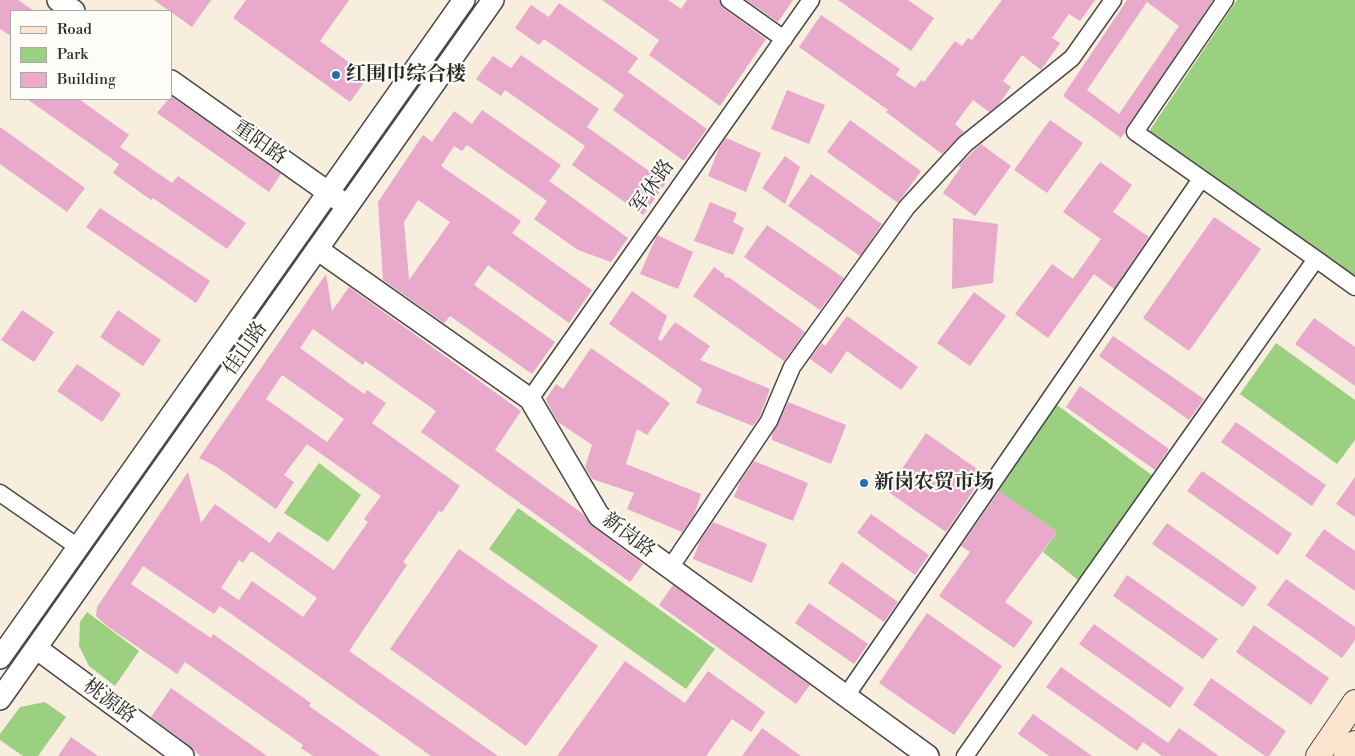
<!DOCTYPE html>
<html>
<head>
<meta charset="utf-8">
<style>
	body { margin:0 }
	#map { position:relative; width:1355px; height:756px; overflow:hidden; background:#f7eedd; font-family:"Libre Bodoni",serif }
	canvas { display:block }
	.legend { position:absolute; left:10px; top:10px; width:162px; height:90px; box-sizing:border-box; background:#fdfcf7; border:1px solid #a9a8a5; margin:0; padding:6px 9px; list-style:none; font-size:15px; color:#2b2b2b }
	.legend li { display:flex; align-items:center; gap:10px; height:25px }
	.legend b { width:25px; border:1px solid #a9a8a5 }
</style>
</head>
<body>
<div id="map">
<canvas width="1355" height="756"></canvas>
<ul class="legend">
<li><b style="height:6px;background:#fce5cf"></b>Road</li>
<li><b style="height:14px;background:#9cd081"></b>Park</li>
<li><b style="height:14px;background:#e8a9cb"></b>Building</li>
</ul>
</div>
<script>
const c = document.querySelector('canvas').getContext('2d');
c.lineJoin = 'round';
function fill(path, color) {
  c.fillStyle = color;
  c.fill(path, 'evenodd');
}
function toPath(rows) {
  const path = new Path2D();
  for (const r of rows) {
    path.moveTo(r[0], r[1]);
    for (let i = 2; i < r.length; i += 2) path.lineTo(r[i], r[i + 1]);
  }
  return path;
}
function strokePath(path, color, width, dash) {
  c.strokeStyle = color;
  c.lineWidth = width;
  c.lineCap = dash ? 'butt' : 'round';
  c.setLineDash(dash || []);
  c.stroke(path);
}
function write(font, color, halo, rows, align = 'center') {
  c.font = font + ' "Libre Bodoni","Noto Serif SC",serif';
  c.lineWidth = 4.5;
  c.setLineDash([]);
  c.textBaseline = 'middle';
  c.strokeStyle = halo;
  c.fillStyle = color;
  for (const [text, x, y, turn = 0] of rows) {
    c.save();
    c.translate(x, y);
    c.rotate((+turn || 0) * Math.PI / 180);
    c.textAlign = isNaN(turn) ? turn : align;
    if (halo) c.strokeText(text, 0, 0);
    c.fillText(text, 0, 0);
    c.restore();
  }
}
fill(toPath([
	[1237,0,1355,0,1355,277,1148,133],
	[1276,343,1355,400,1355,440,1337,464,1240,394],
	[1057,405,1153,476,1078,580,1043,552,1057,532,998,491],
	[319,463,361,495,328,542,284,513],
	[518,508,715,649,686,689,489,549],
	[87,612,139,651,115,686,89,666,79,646,80,622],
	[45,702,66,717,38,756,23,756,0,740,0,734,20,707]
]), '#9cd081');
fill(toPath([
	[0,0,18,0,34,11,11,11,11,36,0,29],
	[154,0,211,0,192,27],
	[246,0,349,0,320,41,351,64,346,71,363,84,350,102,233,18],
	[602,0,668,0,681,9,687,0,719,0,723,8,766,39,720,106,649,55,659,40],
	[746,0,793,0,778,22],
	[838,0,908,0,934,18,911,51],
	[1002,0,1095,0,1080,21,1069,14,1052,38,1060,43,1041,70,1022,55,1003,81,1011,87,998,105,989,112,973,100,955,124,964,132,942,154,886,112,888,110,799,47,821,15,900,69,896,75,915,88,921,80,924,82,955,41,962,46,968,38,972,40],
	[1127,0,1213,0,1121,138,1063,96],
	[1147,2,1179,26,1119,114,1087,90],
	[559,3,638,58,628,72,707,129,684,161,613,110,624,95,544,39,539,45,515,28,531,5,549,17],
	[521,55,599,109,587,127,666,183,643,215,572,165,585,146,505,90,501,96,476,79,493,56,511,68],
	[787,90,825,105,809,144,771,129],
	[171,96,281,174,269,192,157,113],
	[27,99,79,99,129,135,120,147,172,183,178,176,246,223,227,249,153,198,151,200,113,173,119,164],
	[482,110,561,165,549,181,628,238,611,262,578,250,534,219,547,201,467,145,462,151,454,146,441,166,521,221,512,233,592,290,569,323,488,265,474,285,555,342,532,374,450,316,444,323,383,280,378,202,423,135,432,142,454,111,472,124],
	[418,200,450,222,409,280,404,222],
	[850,120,921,171,898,203,827,152],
	[1050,120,1083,143,1047,193,1014,170],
	[0,127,85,188,67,212,0,164],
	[726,138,761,153,746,192,708,176,719,148],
	[981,144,1011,166,975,216,943,193,961,167,958,166],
	[785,156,800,167,785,204,762,188],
	[1100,162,1132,185,1113,212,1149,237,1114,289,1094,274,1048,338,1015,314,1052,264,1073,279,1101,239,1063,212],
	[811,174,882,224,860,256,788,206],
	[710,202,737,213,733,222,744,228,733,255,694,241],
	[100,208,210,281,196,303,86,227],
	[1214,217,1261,249,1189,351,1143,318],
	[953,218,998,224,993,283,952,289],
	[767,225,844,278,820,310,744,257],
	[657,235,693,252,678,289,640,274],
	[714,267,725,275,724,277,730,278,805,332,784,361,693,296],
	[326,274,332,311,349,287,521,411,495,450,583,514,592,526,643,564,630,582,421,432,436,411,365,361,363,365,313,329,300,348,364,394,367,390,386,403,372,423,460,486,442,512,439,511,403,562,407,565,349,651,498,756,431,756,220,606,214,614,143,566,131,584,211,638,213,634,311,703,309,706,380,756,313,756,301,748,303,745,185,662,177,674,107,626,96,616,97,607,188,472,201,523,215,504,270,543,278,531,334,570,368,522,364,519,381,496,307,444,284,475,294,482,276,509,217,467,199,458],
	[282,375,344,419,327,442,266,399],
	[251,551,317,598,303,617,252,581,239,600,221,588,239,560,243,563],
	[632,291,667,316,658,339,661,341,675,322,710,346,700,360,770,389,760,416,753,426,696,403,702,389,609,324],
	[974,292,1006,316,970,366,937,343],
	[22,310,54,332,34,362,1,340],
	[118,310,161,340,143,366,100,337],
	[847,316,918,367,901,390,847,351,831,374,810,359,822,343,825,346],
	[1314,318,1355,347,1355,386,1295,344],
	[1113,336,1204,399,1189,420,1099,356],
	[591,348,670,403,647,435,637,429,626,464,701,494,694,515,682,532,627,509,634,493,592,479,585,467,592,445,558,422,548,404,546,399,556,384,563,389],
	[77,364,121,394,102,422,57,391],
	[1080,386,1169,449,1155,470,1066,407],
	[788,402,846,425,831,464,772,440,772,434],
	[1236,422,1326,485,1312,506,1221,442],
	[926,433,984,474,946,532,887,491],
	[754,461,808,483,793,521,734,497,740,482],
	[1202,471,1292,534,1278,555,1187,491],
	[1355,477,1355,517,1336,504],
	[999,491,1057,532,1005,602,1033,622,1014,648,939,596,970,552,961,546],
	[871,514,929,555,915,575,857,533],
	[713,522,767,544,752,583,693,559,700,541],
	[1167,523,1257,587,1243,607,1152,544],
	[1324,529,1355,551,1355,591,1305,556],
	[459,549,598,646,526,746,390,649],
	[842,562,898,602,884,622,828,583],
	[1127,575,1218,639,1203,659,1113,596],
	[1286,579,1355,627,1355,640,1342,658,1267,605],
	[673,585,810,685,796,704,659,605],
	[809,603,868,644,854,664,795,623],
	[927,613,1002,666,954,735,879,683],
	[1094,624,1184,688,1170,708,1079,644],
	[1254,625,1329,678,1311,705,1236,652],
	[625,661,685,703,708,671,765,712,751,732,732,719,706,756,557,756],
	[1061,667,1168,743,1179,728,1219,756,1162,756,1143,742,1137,751,1046,687],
	[1211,678,1286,731,1269,756,1265,756,1193,705],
	[171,688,267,756,200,756,190,746,151,717],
	[1033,714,1092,756,1049,756,1018,734],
	[762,728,801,756,742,756],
	[71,737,98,756,58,756]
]), '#e8a9cb');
const minor = toPath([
	[729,0,784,39],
	[1225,0,1135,132,1316,259],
	[530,399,811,0],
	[0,493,78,547],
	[670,568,769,421,792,367,907,207,965,144,1072,58,1113,0],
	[846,696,1201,179],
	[965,756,1316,259,1355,287]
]);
const tertiary = toPath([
	[58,0,74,11],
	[171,81,339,200],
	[317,249,530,399,599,516,928,756],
	[36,648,183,756],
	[0,658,464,0],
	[0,699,493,0]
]);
const secondary = toPath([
	[1318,756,1355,702],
	[1346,756,1355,743]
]);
strokePath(minor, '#4a4846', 19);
strokePath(tertiary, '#4a4846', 24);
strokePath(secondary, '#4a4846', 26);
strokePath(minor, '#fff', 16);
strokePath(tertiary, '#fff', 21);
strokePath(secondary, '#fce5cf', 24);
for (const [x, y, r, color] of [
	[336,75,5,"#1f6fb2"],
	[864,483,5,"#1f6fb2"]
]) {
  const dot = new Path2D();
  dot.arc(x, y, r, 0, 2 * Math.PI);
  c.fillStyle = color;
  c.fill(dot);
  strokePath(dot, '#fdfcf7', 2);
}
write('bold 20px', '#2b2b2b', '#fdfcf7', [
	["红围巾综合楼",346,75],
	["新岗农贸市场",874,483]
], 'left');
write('20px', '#2b2b2b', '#fdfcf7', [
	["重阳路",259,143,35],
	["军休路",653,187,-55],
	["佳山路",246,349,-55],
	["新岗路",628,536,37],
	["桃源路",109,702,36]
]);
</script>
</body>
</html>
